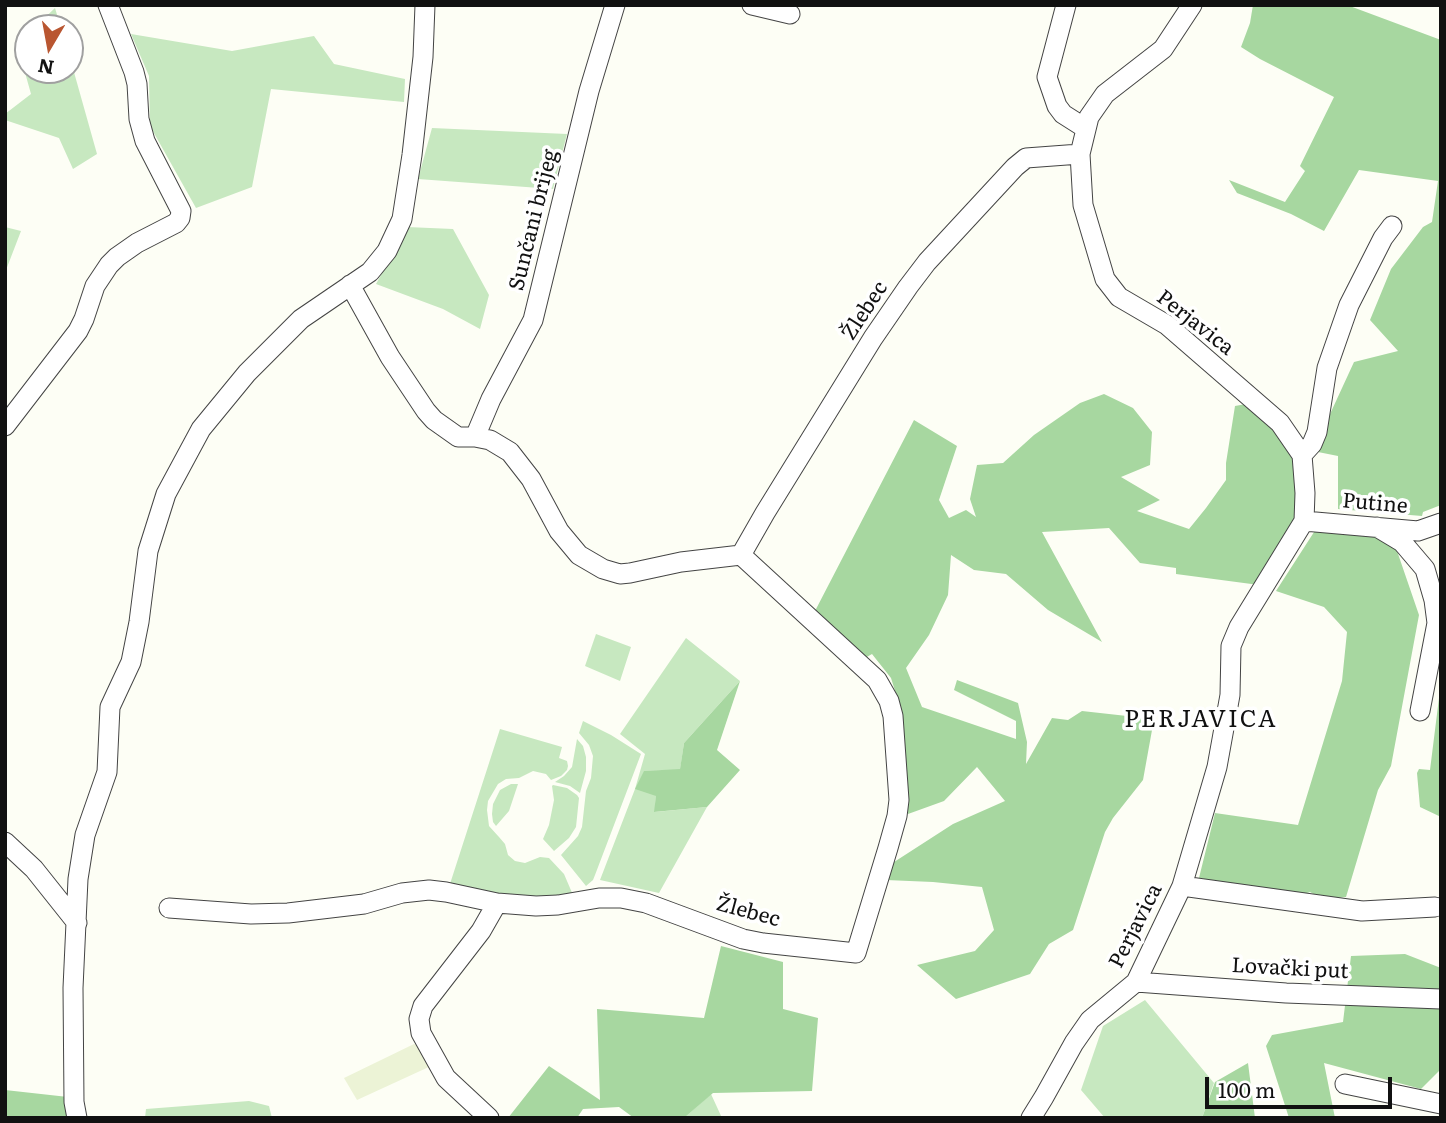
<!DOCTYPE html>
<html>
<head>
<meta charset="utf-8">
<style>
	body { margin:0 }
	#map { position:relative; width:1446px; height:1123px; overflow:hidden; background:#fdfef5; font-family:Literata,serif }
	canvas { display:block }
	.frame { position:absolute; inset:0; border:7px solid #111; pointer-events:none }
	.north { position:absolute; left:14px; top:14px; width:70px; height:70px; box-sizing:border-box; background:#fff; border:2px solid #a0a0a0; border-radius:50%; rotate:190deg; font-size:19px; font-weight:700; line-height:28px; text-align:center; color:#111 }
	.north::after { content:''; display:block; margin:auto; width:24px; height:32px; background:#b95631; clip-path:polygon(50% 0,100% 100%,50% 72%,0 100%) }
	.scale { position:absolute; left:1205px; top:1077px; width:187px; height:32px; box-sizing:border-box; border:4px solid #111; border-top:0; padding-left:9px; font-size:21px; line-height:24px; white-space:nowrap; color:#111; -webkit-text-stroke:5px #fff; paint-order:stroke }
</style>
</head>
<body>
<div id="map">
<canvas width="1446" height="1123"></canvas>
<div class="frame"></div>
<div class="north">N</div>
<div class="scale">100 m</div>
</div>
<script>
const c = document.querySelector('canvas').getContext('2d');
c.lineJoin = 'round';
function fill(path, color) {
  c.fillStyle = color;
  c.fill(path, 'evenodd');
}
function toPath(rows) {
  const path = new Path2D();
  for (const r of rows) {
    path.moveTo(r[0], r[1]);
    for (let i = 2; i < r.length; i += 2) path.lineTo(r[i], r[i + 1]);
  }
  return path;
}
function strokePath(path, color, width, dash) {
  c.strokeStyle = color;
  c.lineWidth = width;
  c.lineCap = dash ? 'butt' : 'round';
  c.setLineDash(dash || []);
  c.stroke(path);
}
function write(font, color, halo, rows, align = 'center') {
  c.font = font + ' Literata,serif';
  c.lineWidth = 7;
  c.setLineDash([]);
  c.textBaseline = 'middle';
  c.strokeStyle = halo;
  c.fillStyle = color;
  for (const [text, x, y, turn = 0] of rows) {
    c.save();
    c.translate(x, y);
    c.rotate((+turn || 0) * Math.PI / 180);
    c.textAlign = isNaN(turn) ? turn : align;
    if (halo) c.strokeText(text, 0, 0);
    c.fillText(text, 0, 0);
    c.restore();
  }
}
fill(toPath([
	[414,1044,417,1045,431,1066,357,1100,344,1078]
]), '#ecf3d6');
fill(toPath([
	[55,8,61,28,34,28],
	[28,34,28,70,70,70,70,58,97,154,73,169,59,138,5,120,5,114,31,94,17,44],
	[131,34,232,51,314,36,334,64,405,79,404,102,271,89,252,187,196,208,150,126,149,76],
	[432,128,567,134,553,189,418,179],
	[5,227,21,231,6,270,5,270],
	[407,227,453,229,489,295,480,329,443,309,376,284],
	[596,634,631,647,620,681,585,666],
	[686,638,740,681,684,743,680,770,644,771,656,796,655,812,707,807,659,893,600,880,635,789,645,754,620,734],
	[583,721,611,735,641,754,595,875,593,880,586,886,561,855,578,836,582,827,586,791,591,778,593,756,589,745,579,733],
	[500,729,562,747,559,758,567,761,568,766,567,770,561,776,551,780,546,774,533,771,519,778,506,779,498,784,488,801,487,810,489,826,499,837,505,844,508,855,515,861,525,863,540,857,549,858,564,874,573,895,536,899,449,887],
	[577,739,583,746,586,757,586,771,580,793,570,786,555,782,564,776,572,767],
	[511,784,518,784,509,811,496,826,493,822,492,814,493,804,500,790],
	[553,785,567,788,577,795,579,798,576,827,569,838,554,851,543,839,549,825,554,800,552,786],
	[1145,1000,1214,1083,1202,1118,1105,1118,1081,1090,1103,1026],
	[711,1094,722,1118,684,1118],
	[249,1101,269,1106,272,1118,145,1118,146,1109]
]), '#c7e8c0');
fill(toPath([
	[1253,5,1347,5,1441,40,1441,505,1423,512,1422,516,1338,509,1338,456,1313,451,1354,362,1398,351,1370,320,1391,269,1423,227,1432,222,1438,181,1359,170,1324,231,1291,214,1237,193,1229,180,1285,202,1305,171,1300,166,1334,97,1260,59,1241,47,1250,23],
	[1104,394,1133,408,1152,432,1150,465,1121,477,1160,500,1137,511,1189,529,1206,508,1226,480,1226,463,1235,406,1246,404,1281,437,1298,457,1300,516,1259,585,1176,574,1176,568,1140,563,1109,528,1042,532,1102,642,1048,610,1006,574,974,570,951,555,948,595,929,635,906,668,922,707,1016,739,1016,721,954,690,957,680,1018,703,1027,742,1026,764,1052,718,1068,720,1082,711,1154,719,1143,780,1113,818,1105,832,1073,930,1049,944,1030,974,956,999,917,965,975,951,994,930,982,887,933,882,886,880,891,864,953,824,1005,801,977,767,944,801,908,814,901,710,891,678,872,654,865,658,815,611,914,420,957,446,939,500,949,518,966,510,976,517,970,499,977,465,1003,463,1034,435,1080,403],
	[1316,529,1365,531,1396,548,1419,615,1391,766,1378,790,1346,897,1323,899,1310,892,1301,895,1199,878,1215,813,1298,825,1342,681,1347,632,1324,607,1276,591],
	[740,681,717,750,740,770,707,807,654,812,656,796,635,789,644,771,680,769,684,743],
	[1441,682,1441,817,1420,807,1417,773,1419,769,1430,770],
	[721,946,783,962,783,1009,818,1018,812,1091,713,1093,684,1118,634,1118,619,1107,583,1109,577,1118,508,1118,549,1066,600,1100,597,1009,704,1018],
	[1405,954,1441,968,1441,1069,1421,1089,1324,1063,1335,1118,1289,1118,1266,1046,1272,1035,1343,1022,1351,956],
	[1248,1063,1255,1118,1202,1118,1215,1082],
	[5,1090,77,1098,70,1118,5,1118]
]), '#a7d7a0');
const minor = toPath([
	[752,5,790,14],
	[1066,5,1047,77,1057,106,1063,114,1085,128],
	[5,426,78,331,84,319,95,286,109,265,117,257,137,243,176,223,180,218,181,211,145,141,139,119,137,84,134,72,108,5],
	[475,437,491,399,533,320,589,91,615,5],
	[1302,455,1312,444,1317,432,1327,368,1349,305,1383,238,1392,226],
	[1304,521,1418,531,1441,523],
	[1377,527,1402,542,1425,569,1434,600,1437,623,1420,711],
	[741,555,765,513,873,338,908,287,927,262,1015,167,1026,158,1080,154],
	[5,842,34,869,77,923],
	[1182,886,1362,911,1435,907],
	[169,908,251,914,288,913,364,904,402,893,429,890,446,892,497,903,536,906,558,905,599,898,621,898,646,903,743,939,763,943,856,953,888,848,897,816,899,800,893,716,889,701,877,680,741,555,681,562,630,573,620,574,603,569,579,555,559,531,531,479,510,452,490,440,475,437,458,437,434,420,426,411,390,357,350,285],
	[1136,982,1286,993,1441,999],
	[1345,1084,1441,1104],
	[77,1118,74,1102,73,988,78,879,85,835,107,772,110,707,131,662,139,622,148,551,166,494,201,429,247,373,301,319,370,272,387,251,402,219,412,155,423,57,425,5],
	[489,1118,446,1078,421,1033,419,1019,423,1006,481,931,497,903],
	[1031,1118,1044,1097,1074,1043,1090,1020,1136,982,1182,886,1217,767,1230,695,1231,646,1239,627,1304,521,1305,493,1302,455,1280,423,1167,325,1119,297,1105,279,1083,205,1080,154,1089,117,1105,94,1163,49,1192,5]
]);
strokePath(minor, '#444', 21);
strokePath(minor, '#fff', 19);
write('21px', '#111', '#fff', [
	["Sunčani brijeg",534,220,-76],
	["Žlebec",865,311,-57],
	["Perjavica",1195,323,38],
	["Putine",1375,504,5],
	["Žlebec",748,912,15],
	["Perjavica",1136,926,-63],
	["Lovački put",1290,969,3]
]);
c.letterSpacing = '2px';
write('24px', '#111', '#fff', [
	["PERJAVICA",1201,720]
]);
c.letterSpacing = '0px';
</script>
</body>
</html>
